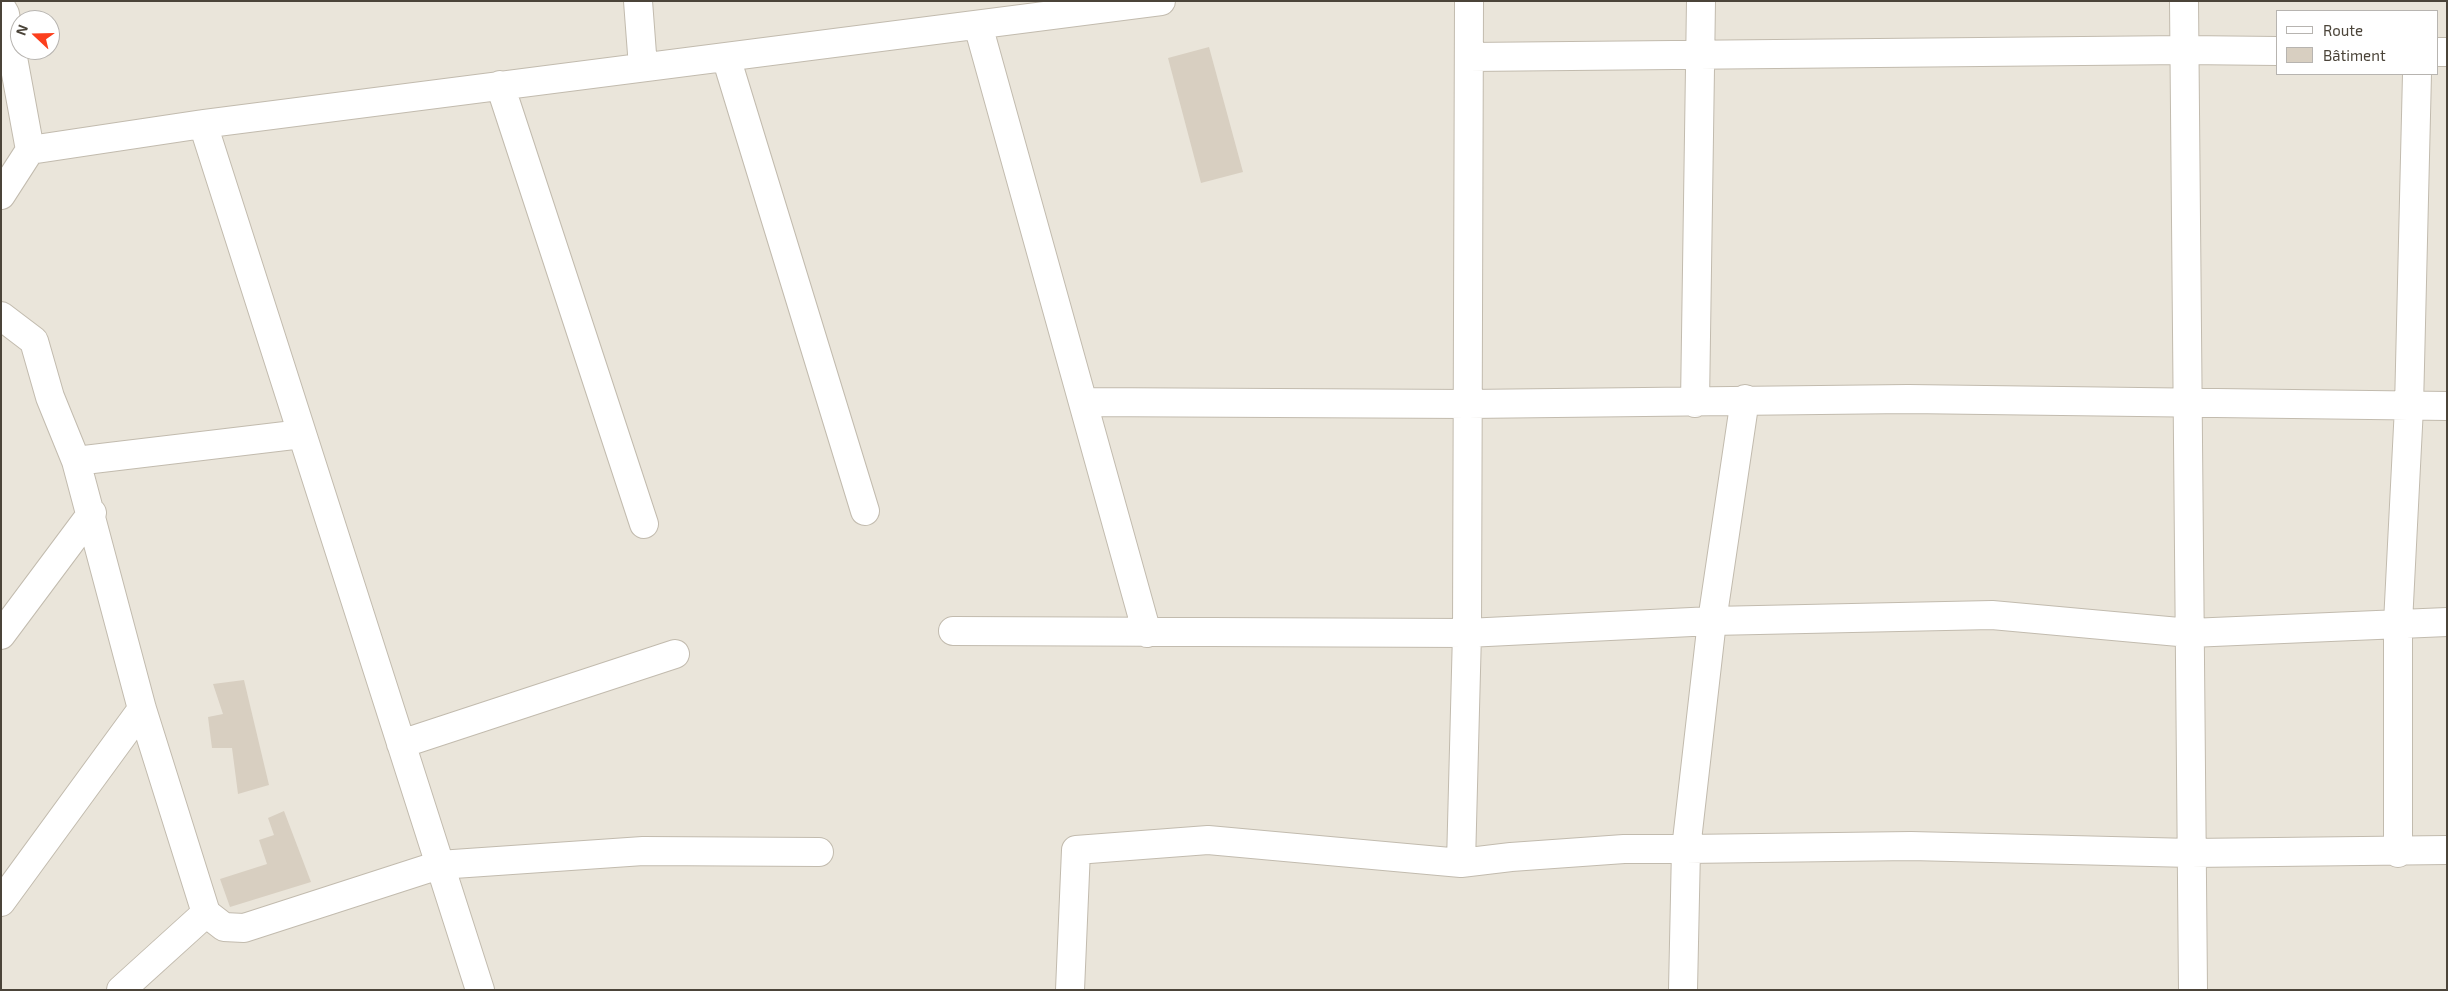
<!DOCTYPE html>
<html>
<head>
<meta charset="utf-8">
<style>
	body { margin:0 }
	#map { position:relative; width:2448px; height:991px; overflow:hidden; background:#f6f3ec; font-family:"Exo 2",sans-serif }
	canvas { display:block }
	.frame { position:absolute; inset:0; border:2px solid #4b4439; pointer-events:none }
	.legend { position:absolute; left:2276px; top:10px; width:162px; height:65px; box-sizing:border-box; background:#fff; border:1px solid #b7b4b0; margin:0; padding:6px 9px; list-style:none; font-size:15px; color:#4b4439 }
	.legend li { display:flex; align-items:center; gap:10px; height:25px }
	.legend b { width:25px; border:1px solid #b7b4b0 }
	.north { position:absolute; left:10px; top:10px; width:50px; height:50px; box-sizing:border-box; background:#fff; border:1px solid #b7b4b0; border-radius:50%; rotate:291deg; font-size:14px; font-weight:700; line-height:20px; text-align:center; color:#4b4439 }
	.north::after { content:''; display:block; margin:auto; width:18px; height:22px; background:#fc3f1d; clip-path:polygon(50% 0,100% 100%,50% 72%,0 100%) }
</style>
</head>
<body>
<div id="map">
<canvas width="2448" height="991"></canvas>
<div class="frame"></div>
<ul class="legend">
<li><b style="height:6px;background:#fff"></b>Route</li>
<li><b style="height:14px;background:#d8cfc1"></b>Bâtiment</li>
</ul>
<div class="north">N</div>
</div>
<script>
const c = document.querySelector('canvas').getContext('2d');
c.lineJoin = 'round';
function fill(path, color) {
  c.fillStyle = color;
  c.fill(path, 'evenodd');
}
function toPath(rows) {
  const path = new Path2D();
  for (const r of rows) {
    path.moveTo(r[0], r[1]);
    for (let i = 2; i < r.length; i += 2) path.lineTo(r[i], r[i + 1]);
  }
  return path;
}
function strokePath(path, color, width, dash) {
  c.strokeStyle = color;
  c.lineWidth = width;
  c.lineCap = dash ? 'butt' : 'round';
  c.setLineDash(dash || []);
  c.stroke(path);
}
fill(toPath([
	[1,1,2447,1,2447,990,1,990],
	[2277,11,2437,11,2437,74,2277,74],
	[20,20,50,20,50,50,20,50]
]), '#eae5da');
fill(toPath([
	[1209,47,1243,172,1201,183,1168,58],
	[244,680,269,785,238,794,232,748,212,748,208,717,223,714,213,684],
	[284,811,311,882,230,907,220,879,267,864,259,840,274,835,268,818]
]), '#d8cfc1');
const minor = toPath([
	[638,1,643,67],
	[2184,1,2193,990],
	[1,7,5,14,30,150,1,195],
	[978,25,1147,633],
	[2437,52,2447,52],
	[726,57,865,511],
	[1469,57,2185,50,2277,51],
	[500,85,644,524],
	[203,124,480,990],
	[30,150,203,124,1161,1],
	[1,316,34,341,50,397,76,461,142,709,206,913,224,927,244,928,439,865,643,851,819,852],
	[1745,399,1712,621,1686,849,1911,846,2191,853,2447,850],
	[1083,402,1468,404,1908,399,2447,406],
	[1695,403,1701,1],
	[76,461,302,434],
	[953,631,1467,633,1712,621,1992,615,2190,633,2447,622],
	[1,635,92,513],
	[401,744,675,654],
	[2398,853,2398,623,2409,407,2417,74],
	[1461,863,1467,633,1469,1],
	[1,902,142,709],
	[121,990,206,913],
	[1070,990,1076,850,1208,840,1461,863,1511,857,1624,849,1686,849,1683,990]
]);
strokePath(minor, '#c2bbae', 30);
strokePath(minor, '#fff', 28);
</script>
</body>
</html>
